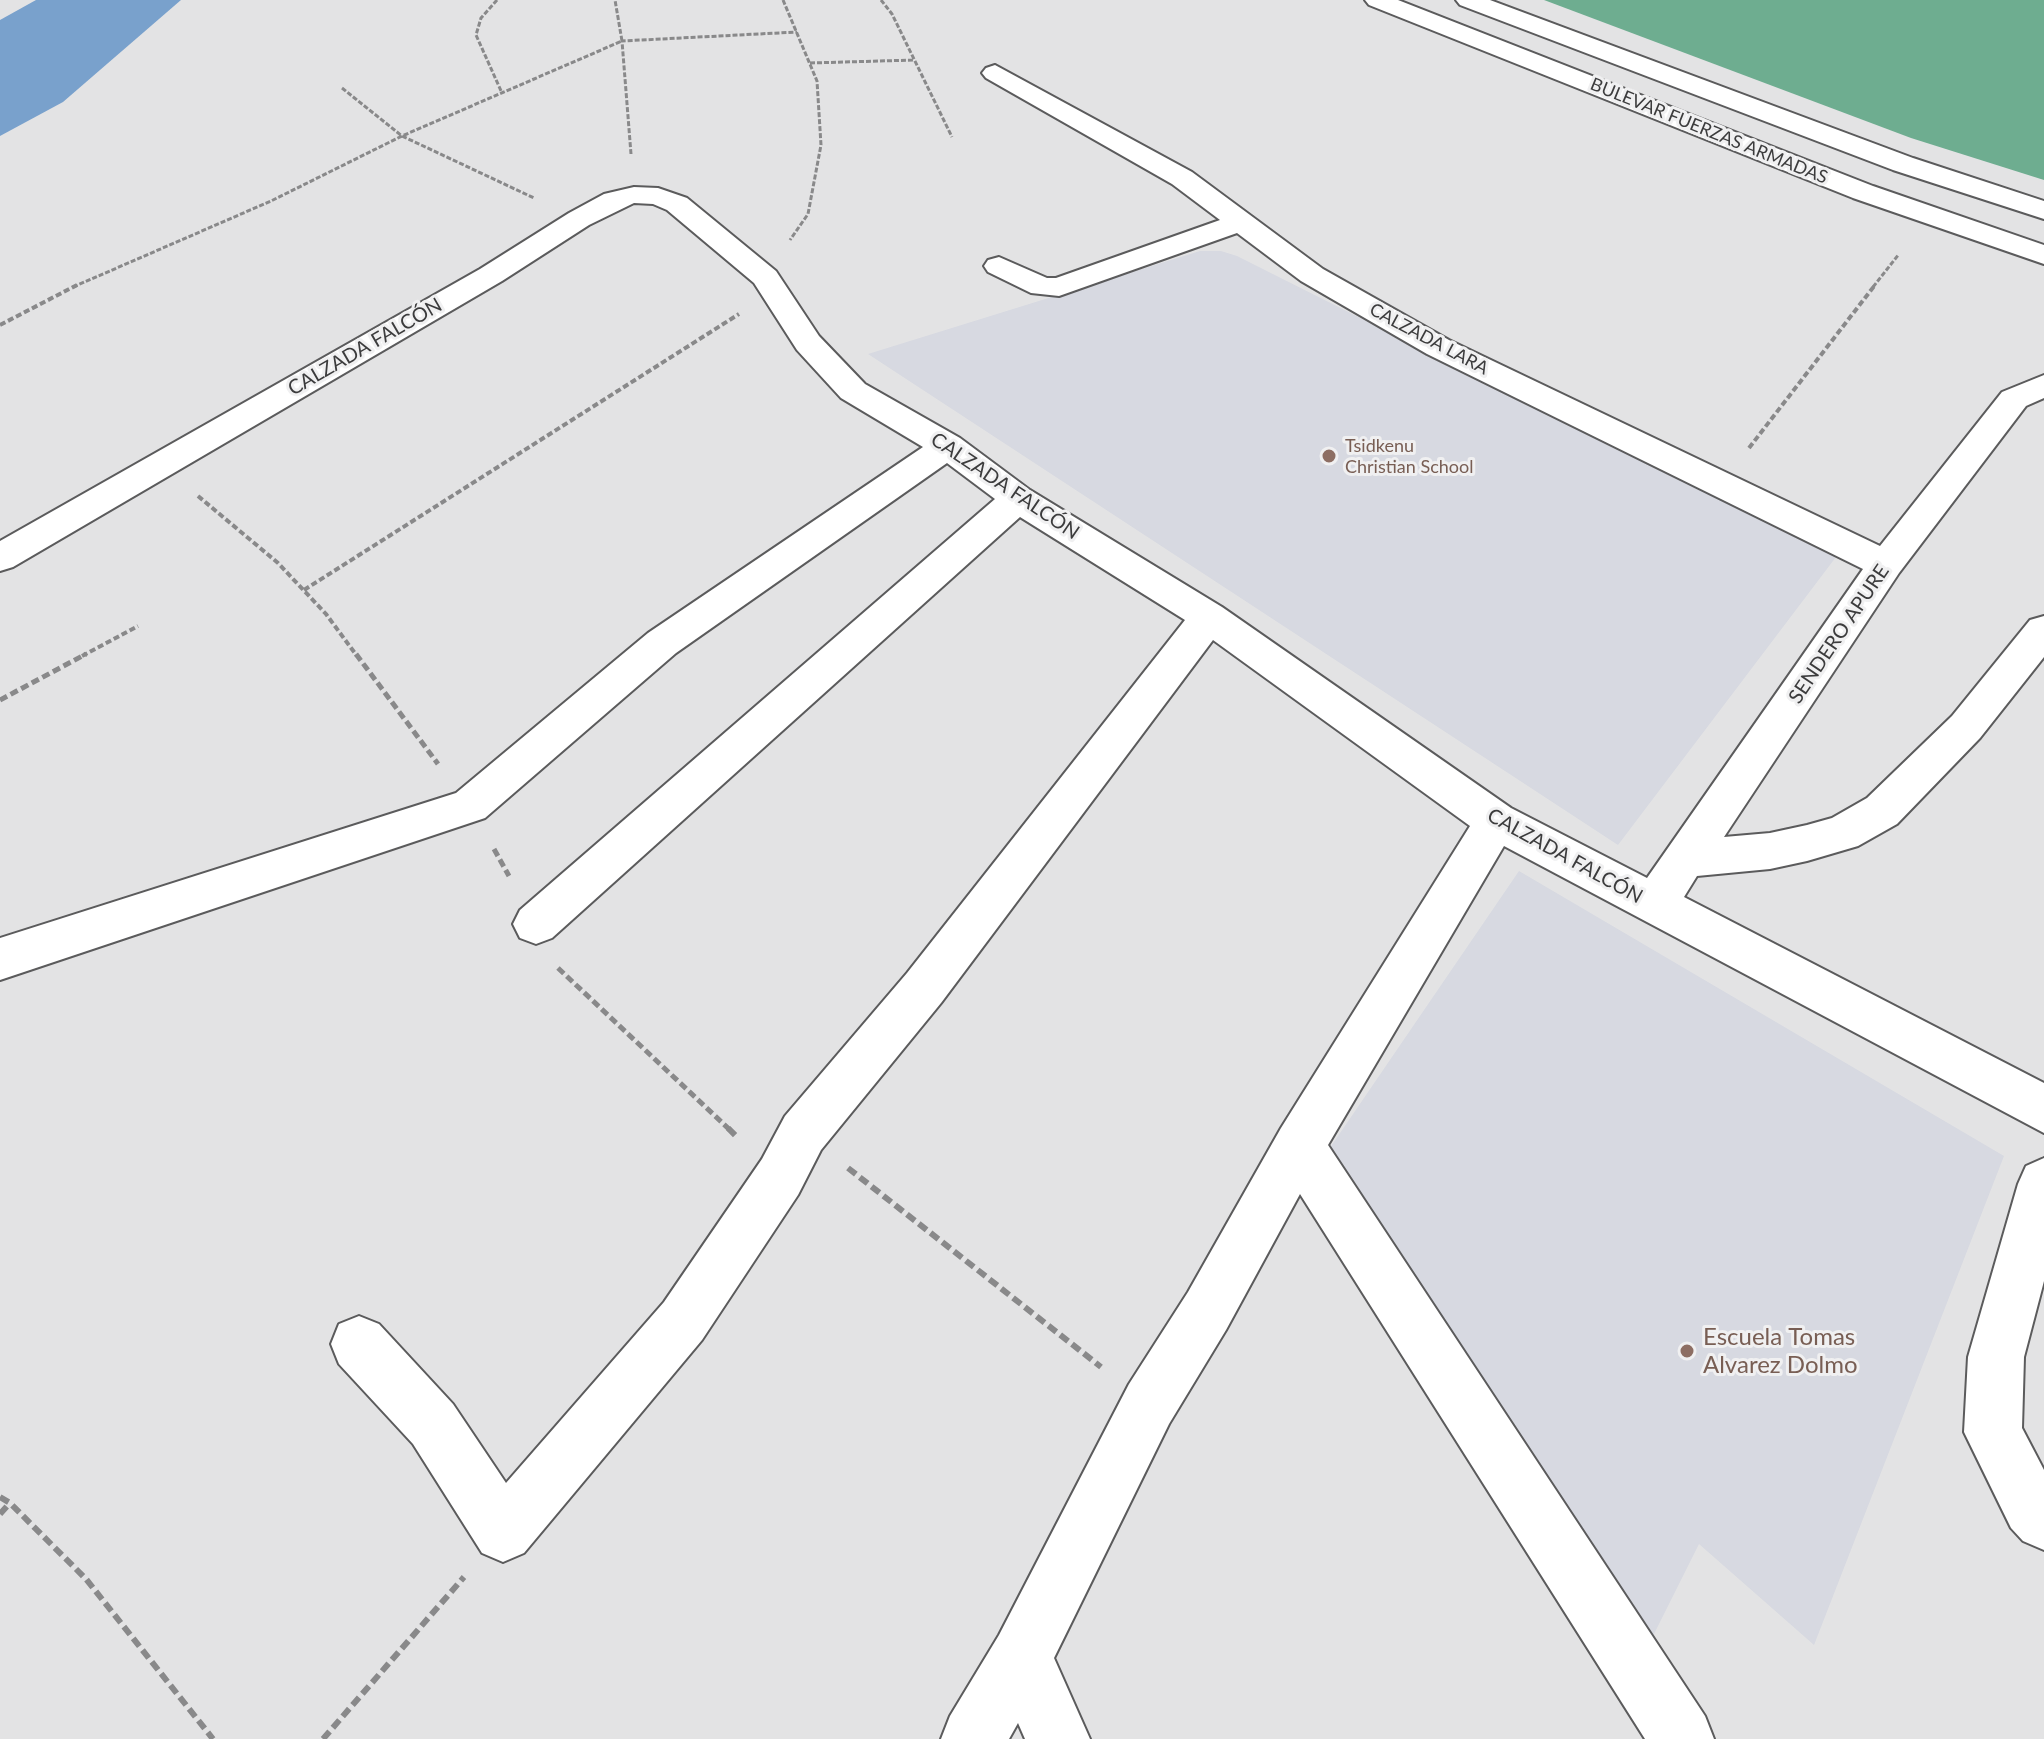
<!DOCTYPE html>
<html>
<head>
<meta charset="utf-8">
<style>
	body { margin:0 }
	canvas { display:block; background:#e3e3e4 }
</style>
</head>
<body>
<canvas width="2044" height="1739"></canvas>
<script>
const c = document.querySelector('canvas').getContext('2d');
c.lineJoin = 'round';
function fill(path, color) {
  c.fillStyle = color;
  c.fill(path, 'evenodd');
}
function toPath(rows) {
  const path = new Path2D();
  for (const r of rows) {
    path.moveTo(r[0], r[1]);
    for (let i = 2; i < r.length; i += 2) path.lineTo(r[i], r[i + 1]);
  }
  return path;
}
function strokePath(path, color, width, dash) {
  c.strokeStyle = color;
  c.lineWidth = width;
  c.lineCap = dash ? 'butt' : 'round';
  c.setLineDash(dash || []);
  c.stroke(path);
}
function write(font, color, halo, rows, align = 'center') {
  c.font = font + ' Lato,sans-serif';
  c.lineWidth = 6;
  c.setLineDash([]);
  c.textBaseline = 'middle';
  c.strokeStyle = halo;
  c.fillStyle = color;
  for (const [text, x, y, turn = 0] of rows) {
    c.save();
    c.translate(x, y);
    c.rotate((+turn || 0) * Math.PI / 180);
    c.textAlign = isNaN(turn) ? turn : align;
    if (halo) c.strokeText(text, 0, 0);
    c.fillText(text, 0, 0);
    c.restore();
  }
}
fill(toPath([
	[1200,251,1221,251,1237,256,1836,557,1618,845,868,354],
	[1519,871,2004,1156,1814,1645,1699,1544,1642,1658,1323,1158]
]), '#d7d9e1');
fill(toPath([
	[1544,0,2044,0,2044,180,1911,138]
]), '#6ead90');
fill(toPath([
	[36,0,181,0,63,102,0,136,0,20]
]), '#79a1cc');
const minor = toPath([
	[995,65,1192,172,1323,269,1449,340,1880,546,2002,392,2044,375,2044,398,2026,406,1899,573,1724,837,1770,833,1807,825,1832,818,1867,798,1952,716,2030,620,2044,616,2044,657,1980,738,1897,824,1858,846,1807,861,1770,869,1697,876,1684,897,2044,1083,2044,1133,1504,846,1328,1145,1705,1716,1714,1739,1645,1739,1300,1194,1226,1330,1169,1424,1054,1658,1090,1739,1025,1739,1018,1723,1009,1739,941,1739,950,1716,999,1635,1129,1384,1188,1292,1281,1128,1470,826,1213,640,941,1003,821,1150,798,1195,702,1340,524,1553,503,1562,482,1553,413,1444,339,1364,331,1344,339,1324,359,1316,379,1324,453,1404,506,1483,664,1302,762,1159,785,1116,907,973,1185,620,1020,517,552,938,536,944,520,938,513,924,520,910,995,499,947,463,676,653,485,818,0,980,0,938,456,793,648,633,923,447,841,398,797,350,754,283,667,210,653,204,634,203,589,225,502,281,13,567,0,571,0,541,480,269,569,213,604,194,634,187,658,188,687,198,776,271,819,336,865,384,960,438,1030,490,1222,607,1511,808,1647,878,1863,569,1427,354,1301,281,1237,233,1059,296,1031,293,988,272,984,266,988,260,999,257,1047,278,1056,278,1220,220,1172,184,986,78,982,73,986,68,995,65],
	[2044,1158,2044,1281,2024,1357,2022,1428,2044,1470,2044,1550,2023,1541,2011,1528,1964,1432,1968,1357,2018,1184,2026,1166,2044,1158]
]);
const highway = toPath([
	[1365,0,1398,0,1873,186,2044,245,2044,264,1853,198,1369,5,1365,0],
	[1456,0,1490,0,1913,158,2044,201,2044,219,1893,170,1460,5,1456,0]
]);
strokePath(minor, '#5b5b5c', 4);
strokePath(highway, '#5b5b5c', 4);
strokePath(toPath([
	[497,0,481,18,476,35,502,93],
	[783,0,817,81,821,145,808,214,790,240],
	[881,0,892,14,952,137],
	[810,63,914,60],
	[342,88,402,136,534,198],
	[631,154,622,41,797,32],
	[73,287,271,201,402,136,622,41,615,0],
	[1873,287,1899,254]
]), '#89898a', 3, [5, 2]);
strokePath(toPath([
	[0,325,77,285],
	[1749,448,1875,285],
	[198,496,278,563,326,614,357,656],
	[304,590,739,314],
	[82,656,138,626]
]), '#89898a', 4, [6, 3]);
strokePath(toPath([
	[356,654,438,764],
	[0,700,86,654],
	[494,849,509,876],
	[558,968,730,1130]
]), '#89898a', 5, [8, 4]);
strokePath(toPath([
	[728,1128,737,1137],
	[848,1168,1101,1367],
	[0,1497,10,1503,86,1579,213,1739],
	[0,1514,10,1503],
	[323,1739,464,1577]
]), '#89898a', 6, [10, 5]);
fill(minor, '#fff');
fill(highway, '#fff');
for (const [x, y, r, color] of [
	[1329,456,8,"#8d6e63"],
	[1687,1351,8,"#8d6e63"]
]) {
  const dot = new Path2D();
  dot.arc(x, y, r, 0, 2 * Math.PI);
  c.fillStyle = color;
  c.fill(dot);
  strokePath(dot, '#f0f0f1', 3);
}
write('18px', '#3c3c3d', '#f0f0f1', [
	["BULEVAR FUERZAS ARMADAS",1709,131,22],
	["CALZADA LARA",1429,339,28]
]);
write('18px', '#785e54', '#f0f0f1', [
	["Tsidkenu",1345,446],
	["Christian School",1345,467]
], 'left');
write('20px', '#3c3c3d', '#f0f0f1', [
	["CALZADA FALCÓN",365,347,-30],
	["CALZADA FALCÓN",1005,486,34],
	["SENDERO APURE",1839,634,-56],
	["CALZADA FALCÓN",1565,856,29]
]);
write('24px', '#785e54', '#f0f0f1', [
	["Escuela Tomas",1703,1337],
	["Alvarez Dolmo",1703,1365]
], 'left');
</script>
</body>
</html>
